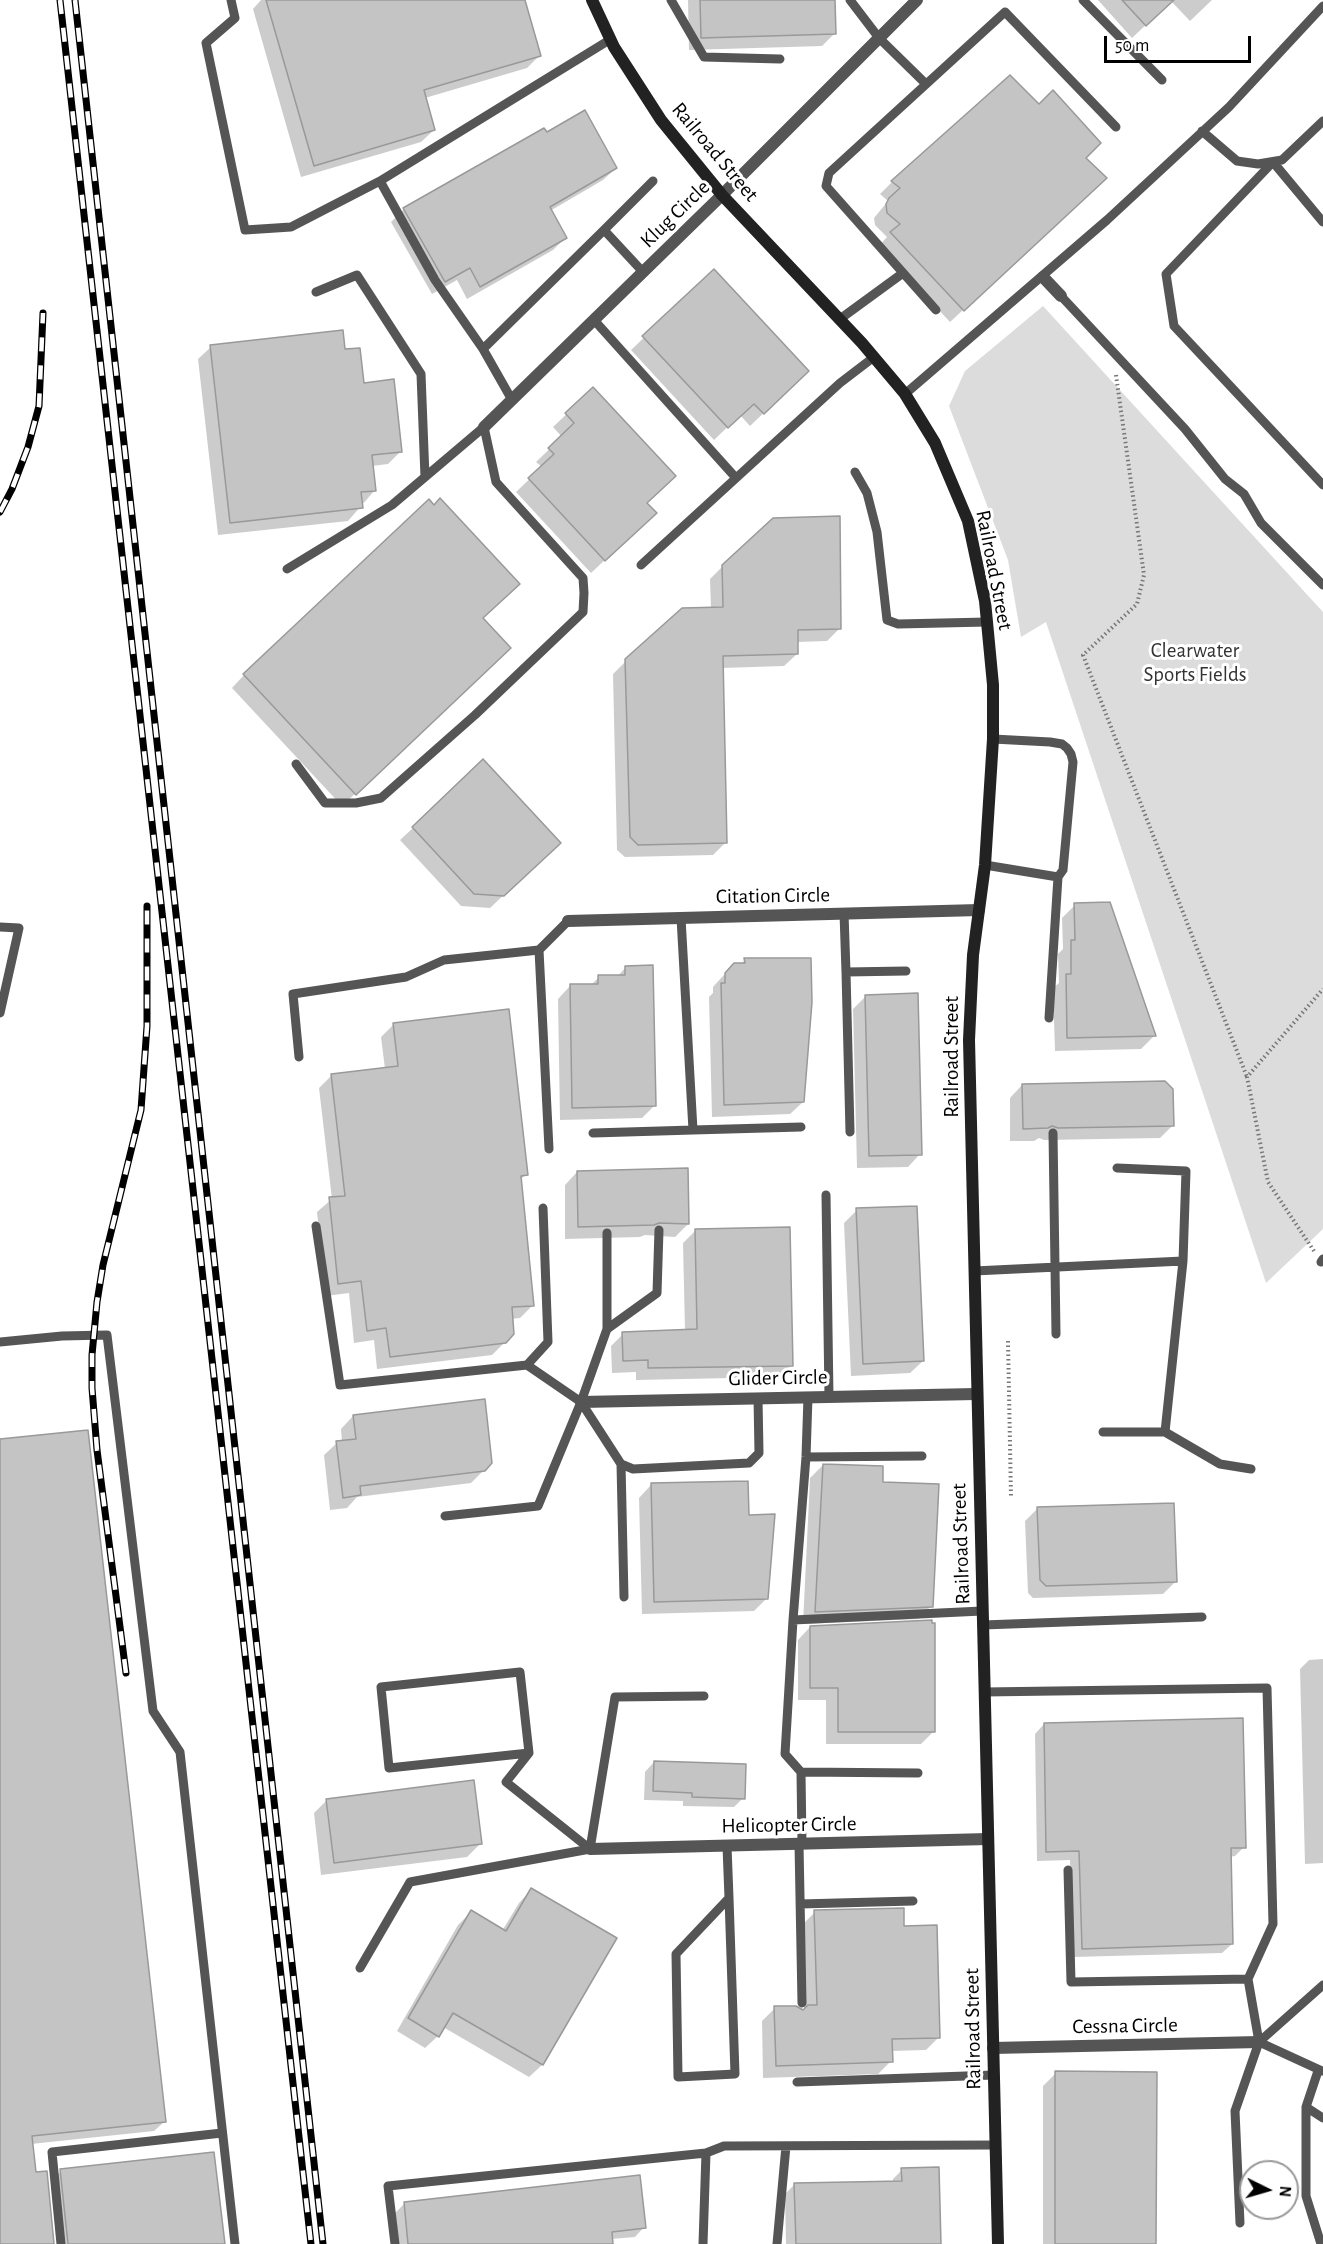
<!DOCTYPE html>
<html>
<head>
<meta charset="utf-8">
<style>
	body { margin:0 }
	#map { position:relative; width:1323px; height:2244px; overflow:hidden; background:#fff; font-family:"Alegreya Sans",sans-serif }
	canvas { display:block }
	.north { position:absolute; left:1239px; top:2160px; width:60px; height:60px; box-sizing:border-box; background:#fff; border:2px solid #999; border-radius:50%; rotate:95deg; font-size:16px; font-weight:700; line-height:24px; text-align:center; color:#000 }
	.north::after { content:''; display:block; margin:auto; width:21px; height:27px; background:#000; clip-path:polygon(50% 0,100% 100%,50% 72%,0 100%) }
	.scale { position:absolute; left:1104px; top:36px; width:147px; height:27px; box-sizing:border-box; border:3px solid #000; border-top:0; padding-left:8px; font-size:18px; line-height:21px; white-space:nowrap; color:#000; -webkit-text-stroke:4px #fff; paint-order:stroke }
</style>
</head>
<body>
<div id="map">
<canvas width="1323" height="2244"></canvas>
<div class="north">N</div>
<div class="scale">50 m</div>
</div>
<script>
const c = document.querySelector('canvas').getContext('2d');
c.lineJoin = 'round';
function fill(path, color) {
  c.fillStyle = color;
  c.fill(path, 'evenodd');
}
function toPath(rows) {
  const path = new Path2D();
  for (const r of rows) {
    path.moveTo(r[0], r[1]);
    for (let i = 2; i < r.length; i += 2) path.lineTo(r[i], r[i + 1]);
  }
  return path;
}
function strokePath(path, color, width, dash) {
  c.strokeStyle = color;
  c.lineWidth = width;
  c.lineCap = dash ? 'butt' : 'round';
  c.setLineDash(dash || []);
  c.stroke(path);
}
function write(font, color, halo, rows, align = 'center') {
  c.font = font + ' "Alegreya Sans",sans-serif';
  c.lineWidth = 6;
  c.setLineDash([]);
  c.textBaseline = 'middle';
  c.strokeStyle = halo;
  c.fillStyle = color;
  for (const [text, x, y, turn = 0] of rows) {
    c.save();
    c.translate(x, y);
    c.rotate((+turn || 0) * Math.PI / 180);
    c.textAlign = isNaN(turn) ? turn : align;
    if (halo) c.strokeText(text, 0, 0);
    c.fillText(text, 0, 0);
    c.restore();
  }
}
fill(toPath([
	[1043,306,1323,612,1323,1229,1266,1283,1046,622,1021,637,1008,560,949,406,965,371]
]), '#dcdcdc');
fill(toPath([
	[261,0,523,0,539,56,527,68,425,98,434,130,421,142,301,177,253,9],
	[688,0,834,0,835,33,822,46,689,50],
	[1098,0,1212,0,1190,21,1171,1,1132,38],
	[546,134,616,168,603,180,550,211,565,238,553,250,467,299,457,280,432,294,391,222,404,209],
	[1084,158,1092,191,950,322,879,246,887,237,875,225,874,218,888,201,880,194,892,182],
	[714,271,794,384,750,426,740,415,714,440,631,350],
	[211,347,344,351,401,451,388,464,372,466,375,490,348,521,218,535,198,359],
	[593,389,646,503,642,525,591,573,516,492,542,467,536,462,562,437,553,427],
	[723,566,840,628,827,641,797,642,797,654,784,666,722,668,726,842,713,855,625,857,617,850,613,674,626,661,711,609,710,579],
	[481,619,496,660,342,806,232,688,244,675],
	[413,828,546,855,490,908,461,906,400,840],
	[1109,904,1154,1036,1141,1049,1055,1051,1053,988,1059,983,1058,954,1063,949,1062,918,1075,905],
	[745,960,803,1102,790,1114,712,1117,709,997,713,993,713,987,721,978,734,965,740,965],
	[626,967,655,1105,642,1118,560,1120,558,999,570,986,590,986,599,977,617,977],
	[866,996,920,1154,908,1167,857,1168,853,1009],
	[394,1024,526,1174,520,1180,533,1305,520,1318,511,1319,505,1342,492,1355,377,1369,374,1340,354,1343,349,1293,326,1296,317,1212,332,1199,319,1088,332,1075,385,1069,381,1037],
	[1022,1085,1173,1125,1160,1138,1044,1140,1039,1138,1034,1141,1010,1141,1010,1098],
	[577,1172,688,1224,675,1237,645,1235,640,1237,565,1239,565,1185],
	[857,1210,923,1361,910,1373,851,1376,844,1223],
	[695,1231,792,1365,779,1377,636,1380,636,1372,612,1373,611,1346,623,1334,685,1331,683,1243],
	[353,1416,484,1470,471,1483,357,1497,347,1508,330,1510,324,1455,337,1443,342,1442,341,1429],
	[0,1440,164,2122,154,2131,31,2144,34,2174,53,2244,0,2244],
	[823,1465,881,1483,931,1606,919,1619,803,1624,810,1478],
	[651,1485,747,1516,766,1599,754,1611,642,1614,639,1498],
	[1038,1508,1175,1582,1163,1594,1033,1598,1028,1593,1025,1521],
	[810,1627,934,1731,921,1744,826,1744,826,1700,798,1700,798,1640],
	[1323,1659,1323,1863,1305,1864,1300,1669,1309,1660],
	[1044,1724,1244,1847,1235,1856,1229,1857,1232,1944,1222,1953,1073,1957,1070,1860,1037,1861,1035,1734],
	[654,1762,743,1798,734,1807,683,1806,683,1801,644,1800,645,1772],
	[326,1801,480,1844,467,1857,321,1875,314,1813],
	[531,1890,615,1938,542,2065,529,2077,443,2027,438,2036,425,2048,397,2031,458,1925,471,1912,502,1931,519,1903],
	[815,1912,903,1928,939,2037,926,2050,891,2051,891,2061,878,2074,763,2078,762,2021,775,2008,804,2010,802,1925],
	[1056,2073,1155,2244,1043,2244,1043,2086],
	[902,2170,940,2244,786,2244,785,2194,794,2185,893,2183,893,2179],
	[61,2171,223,2244,58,2244,52,2180],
	[404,2204,644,2227,635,2237,611,2239,612,2244,398,2244,395,2213]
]), '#0003');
const building = toPath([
	[266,0,525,0,541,56,424,90,435,130,314,166,266,0],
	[700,0,835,0,836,34,701,38,700,0],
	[1122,0,1174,0,1146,26,1122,0],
	[1010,75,1039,104,1053,90,1101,143,1086,158,1107,178,964,311,890,232,900,224,887,213,886,204,889,198,900,188,891,181,1010,75],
	[585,110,617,168,550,207,567,238,480,287,470,268,445,282,403,208,544,128,547,132,585,110],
	[714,269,809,371,764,414,754,404,728,428,642,336,714,269],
	[343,330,345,349,360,348,364,383,394,379,402,452,372,455,376,491,361,492,363,508,230,523,210,345,343,330],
	[593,387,676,476,647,503,657,513,605,561,528,478,554,454,548,448,574,423,565,413,593,387],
	[440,498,520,584,483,618,511,648,356,795,243,674,429,499,434,505,440,498],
	[840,516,841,629,798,630,798,654,723,656,727,843,638,845,630,837,625,659,682,608,723,607,722,565,773,518,840,516],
	[483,759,561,843,504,896,474,894,412,827,483,759],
	[1110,902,1156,1036,1067,1038,1066,974,1071,974,1071,940,1075,940,1074,903,1110,902],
	[744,958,811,958,812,1002,804,1102,724,1105,721,983,725,983,725,973,734,963,745,963,744,958],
	[653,965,656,1106,572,1108,570,984,598,984,598,975,625,975,625,966,653,965],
	[918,993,922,1155,869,1156,865,995,918,993],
	[509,1009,528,1175,521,1176,534,1306,512,1307,514,1334,506,1343,390,1357,386,1328,367,1331,361,1281,338,1284,329,1197,345,1196,331,1074,398,1066,393,1023,509,1009],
	[1165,1081,1173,1089,1174,1126,1058,1128,1052,1126,1048,1128,1023,1129,1022,1084,1165,1081],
	[688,1168,689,1224,659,1223,654,1225,578,1227,577,1171,688,1168],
	[917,1206,924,1361,863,1364,856,1208,917,1206],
	[790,1227,793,1366,648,1368,648,1360,623,1361,622,1332,697,1329,695,1229,790,1227],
	[485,1399,492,1463,485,1471,360,1486,361,1495,343,1498,336,1441,356,1439,353,1415,485,1399],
	[88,1430,166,2122,32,2136,36,2172,47,2171,54,2244,0,2244,0,1439,88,1430],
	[823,1464,883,1466,883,1482,939,1484,933,1607,815,1612,823,1464],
	[748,1481,749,1515,775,1514,768,1599,654,1602,651,1483,748,1481],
	[1174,1503,1177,1582,1046,1586,1040,1580,1037,1507,1174,1503],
	[932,1620,932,1623,935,1623,935,1732,838,1732,838,1688,810,1688,810,1626,932,1620],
	[1243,1718,1246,1848,1231,1848,1233,1944,1082,1949,1079,1851,1046,1852,1044,1723,1243,1718],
	[654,1761,746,1764,745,1799,692,1797,692,1793,653,1791,654,1761],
	[474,1780,482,1844,334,1863,326,1799,474,1780],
	[531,1888,617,1938,543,2065,453,2013,439,2037,408,2018,471,1910,506,1931,531,1888],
	[904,1908,904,1926,937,1925,940,2038,892,2039,893,2062,776,2066,774,2006,796,2006,803,2010,808,2005,817,2005,814,1910,904,1908],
	[1055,2071,1157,2072,1156,2244,1055,2244,1055,2071],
	[214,2152,225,2244,68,2244,60,2169,214,2152],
	[939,2167,941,2244,796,2244,794,2183,902,2181,901,2168,939,2167],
	[640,2175,646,2228,612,2232,613,2244,408,2244,404,2202,640,2175]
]);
fill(building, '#c4c4c4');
strokePath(building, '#999', 1.5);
strokePath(toPath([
	[1116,375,1144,575,1137,604,1083,655,1247,1077],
	[1314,1251,1268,1182,1247,1077,1323,989],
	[1008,1341,1011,1497]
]), '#777', 4, [1.5, 3]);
strokePath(toPath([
	[231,0,235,18,206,43,245,230,291,227,380,181],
	[671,0,704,57,780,59],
	[850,0,879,38,926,84],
	[1083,0,1162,80],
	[1202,131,1237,161,1258,164,1282,160,1323,121],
	[1323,222,1273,162,1166,274,1174,326,1323,485],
	[604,230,653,181],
	[316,292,357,275,421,374,425,477],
	[1061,296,1185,429,1225,479,1244,494,1261,523,1323,585],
	[936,310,826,186,829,173,1005,12,1116,127],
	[840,319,903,273],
	[594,320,736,478],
	[483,349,435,280,380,181,611,39],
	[905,394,1107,220,1229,107,1323,6],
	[512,400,483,349,604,230,643,272],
	[855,472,867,493,877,532,887,620,898,624,987,622],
	[641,565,840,383,874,357],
	[287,569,392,505,484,427,496,482,583,578,584,593,583,612,475,715,381,798,356,803,325,803,296,764],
	[993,739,1050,742,1062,744,1067,748,1071,754,1073,762,1063,870,1058,877],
	[985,865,1058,877,1049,1018],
	[844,913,846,972,906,971],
	[0,927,19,928,0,1013],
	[539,950,549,1149],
	[846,972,850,1132],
	[299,1057,293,994,406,977,444,960,539,950,568,921],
	[693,1130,801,1127],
	[593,1133,693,1130,681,918],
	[1053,1133,1056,1334],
	[826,1195,829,1397],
	[316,1226,340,1385,527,1365,581,1402,621,1464,633,1469,749,1463,759,1453,758,1398],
	[1321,1262,1323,1259],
	[974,1271,1183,1261],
	[607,1329,607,1233],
	[0,1342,62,1336,107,1335,153,1711,180,1752,235,2244],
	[527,1365,548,1342,543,1208],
	[1103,1432,1165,1432,1183,1261,1186,1171,1117,1168],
	[1165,1432,1220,1464,1251,1469],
	[806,1457,922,1456],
	[621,1464,624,1597],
	[445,1516,538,1506,581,1402,607,1329,657,1293,659,1230],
	[793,1620,806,1457,808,1397],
	[983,1625,1202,1617],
	[984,1692,1267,1688,1273,1924,1248,1979,1259,2042,1235,2111,1240,2223],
	[529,1753,389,1768,381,1687,520,1672,529,1753,506,1782,590,1849],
	[801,1772,785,1754,793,1620,982,1611],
	[799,1844,802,2003],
	[802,1844,801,1772,918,1773],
	[727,1846,729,1898,735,2074,678,2077,676,1954,729,1898],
	[590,1849,615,1697,704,1696],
	[1068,1870,1071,1982,1248,1979],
	[800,1904,913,1901],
	[360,1968,410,1882,590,1849],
	[1259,2042,1323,1985],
	[1259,2042,1322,2071],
	[1318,2071,1306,2107,1306,2196,1321,2244],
	[797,2082,994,2075],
	[1306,2107,1323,2118],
	[706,2153,724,2146,995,2145],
	[61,2244,52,2152,222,2133],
	[395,2244,388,2186,706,2153,703,2244],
	[777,2244,786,2146]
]), '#555', 9);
strokePath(toPath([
	[1043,277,1061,296],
	[484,427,722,195,917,0],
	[568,921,979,910],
	[581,1402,976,1394],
	[590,1849,988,1839],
	[993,2048,1259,2042]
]), '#555', 12);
strokePath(toPath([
	[592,0,614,47,661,120,722,195,862,343,905,394,935,443,968,521,985,601,993,685,993,739,985,865,973,955,969,1040,998,2244]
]), '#222', 12);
const rail = toPath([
	[60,0,311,2244],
	[75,0,323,2244],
	[0,512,12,489,28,447,39,406,43,313],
	[126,1673,97,1450,92,1388,92,1355,97,1302,103,1265,141,1110,147,1026,147,906]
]);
strokePath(rail, '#000', 7);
strokePath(rail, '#fff', 4.5, [14]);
write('21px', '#000', '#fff', [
	["Railroad Street",715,152,50],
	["Klug Circle",675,214,-44],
	["Railroad Street",994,570,79],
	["Citation Circle",773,896,-1],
	["Railroad Street",952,1057,-90],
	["Glider Circle",778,1378,-1],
	["Railroad Street",961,1544,-92],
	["Helicopter Circle",789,1825,-1],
	["Cessna Circle",1125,2026,-1],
	["Railroad Street",973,2029,-91]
]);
write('21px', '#333', '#fff', [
	["Clearwater",1195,651],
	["Sports Fields",1195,675]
]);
</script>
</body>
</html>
